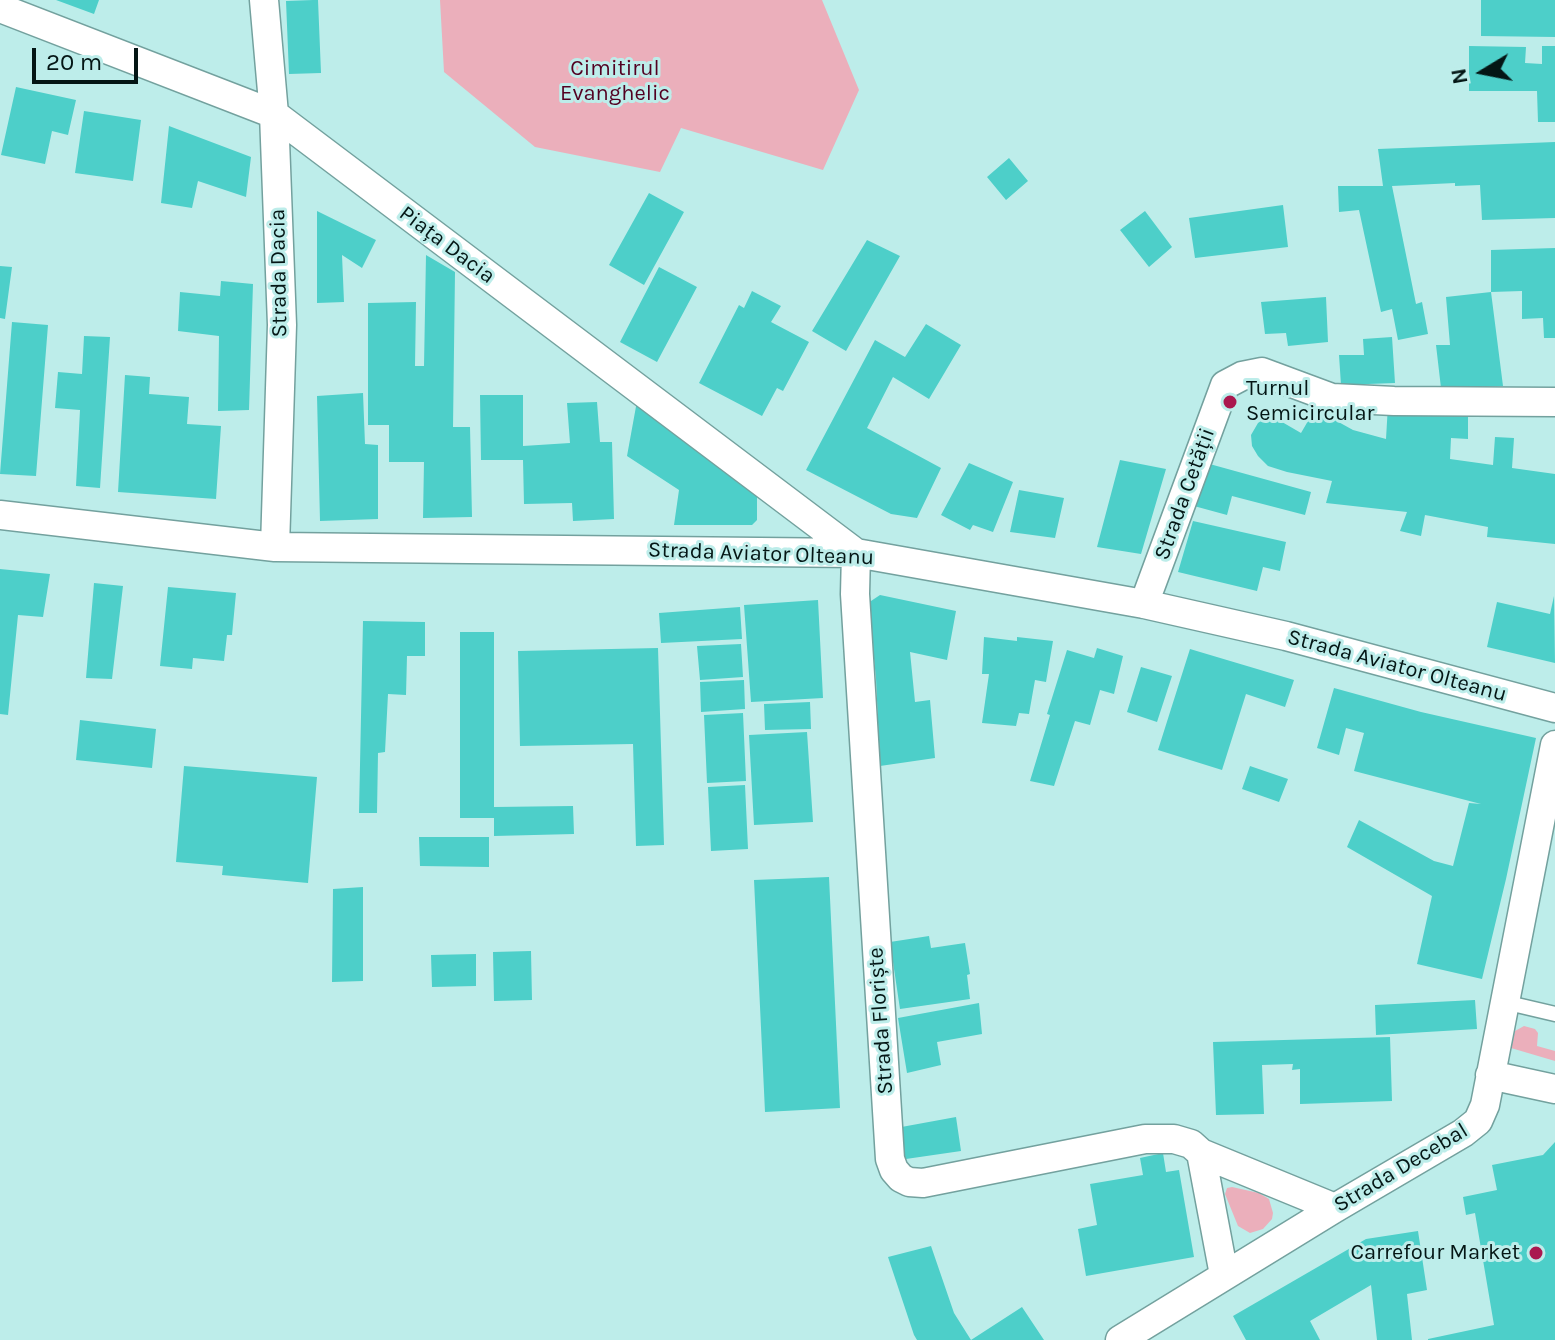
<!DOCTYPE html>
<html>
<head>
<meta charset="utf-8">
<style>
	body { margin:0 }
	#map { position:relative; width:1555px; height:1340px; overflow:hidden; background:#bdedea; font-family:Karla,sans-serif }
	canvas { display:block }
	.north { position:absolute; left:1443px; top:32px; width:80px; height:80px; -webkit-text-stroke:6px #bdedea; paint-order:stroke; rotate:260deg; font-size:22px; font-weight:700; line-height:32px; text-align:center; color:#041615 }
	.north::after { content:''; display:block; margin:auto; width:28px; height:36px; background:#041615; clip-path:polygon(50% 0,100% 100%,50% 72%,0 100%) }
	.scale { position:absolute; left:32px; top:48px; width:106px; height:36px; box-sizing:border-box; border:4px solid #041615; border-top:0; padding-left:10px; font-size:24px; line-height:28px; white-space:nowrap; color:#041615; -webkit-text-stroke:6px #bdedea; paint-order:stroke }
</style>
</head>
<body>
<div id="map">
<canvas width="1555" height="1340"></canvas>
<div class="north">N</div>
<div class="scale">20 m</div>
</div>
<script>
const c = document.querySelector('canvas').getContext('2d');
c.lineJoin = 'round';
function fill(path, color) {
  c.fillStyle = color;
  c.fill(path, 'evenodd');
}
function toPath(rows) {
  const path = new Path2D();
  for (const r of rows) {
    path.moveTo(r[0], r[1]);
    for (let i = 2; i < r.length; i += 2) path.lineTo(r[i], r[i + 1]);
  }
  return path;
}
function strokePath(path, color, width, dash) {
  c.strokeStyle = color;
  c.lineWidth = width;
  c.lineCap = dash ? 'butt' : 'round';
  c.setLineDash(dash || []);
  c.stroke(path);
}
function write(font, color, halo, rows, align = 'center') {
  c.font = font + ' Karla,sans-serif';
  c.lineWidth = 6;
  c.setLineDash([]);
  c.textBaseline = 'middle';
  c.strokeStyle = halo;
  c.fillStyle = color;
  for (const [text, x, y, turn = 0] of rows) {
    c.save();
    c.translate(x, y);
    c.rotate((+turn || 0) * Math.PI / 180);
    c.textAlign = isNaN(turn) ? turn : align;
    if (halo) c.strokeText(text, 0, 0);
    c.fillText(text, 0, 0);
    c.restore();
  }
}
fill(toPath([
	[440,0,822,0,859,90,823,170,681,128,660,172,535,147,444,72],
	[1524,1026,1535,1029,1538,1033,1537,1046,1555,1051,1555,1061,1511,1048,1515,1031],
	[1232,1187,1259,1193,1269,1199,1273,1213,1272,1219,1263,1229,1250,1233,1238,1226,1225,1194,1227,1188]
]), '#ebafbb');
fill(toPath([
	[56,0,99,0,94,14],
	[313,0,318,0,321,73,289,74,286,1],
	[1481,0,1555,0,1555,37,1481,36],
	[1469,46,1526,47,1525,63,1542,64,1542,46,1555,46,1555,122,1538,122,1537,91,1469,91],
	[16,87,76,100,68,135,52,131,45,164,1,155],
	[84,111,141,120,133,181,75,173],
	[169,126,251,157,246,197,198,181,192,208,161,203],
	[1555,142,1555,218,1482,220,1480,185,1455,186,1455,183,1392,186,1416,304,1422,302,1428,334,1398,340,1392,309,1381,312,1359,210,1339,212,1338,186,1383,186,1378,149],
	[1009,158,1028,181,1006,200,987,177],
	[649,193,684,212,644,285,609,265],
	[1283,205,1288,247,1195,258,1189,218],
	[317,211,376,240,362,268,342,255,344,302,317,303],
	[1145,211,1172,247,1149,267,1120,230],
	[867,240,900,256,846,351,812,331],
	[1555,248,1555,338,1544,338,1543,318,1522,319,1522,291,1491,292,1503,386,1441,388,1436,345,1450,345,1446,297,1491,292,1491,250],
	[426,255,455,272,453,427,470,427,472,517,423,518,424,462,389,462,389,425,368,425,368,303,416,302,415,366,424,366],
	[0,266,12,267,5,319,0,318],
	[659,267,697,287,657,362,620,342],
	[221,281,253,284,249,410,218,411,219,336,178,331,180,292,220,296],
	[752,291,781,306,771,322,809,342,783,391,777,388,762,416,699,383,739,305,744,308],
	[1326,297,1328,342,1288,346,1286,333,1265,334,1261,302],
	[12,322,48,325,36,476,0,474],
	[926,324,961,345,929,399,893,377,867,428,941,468,917,518,891,514,806,470,875,340,905,357],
	[84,336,110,337,100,488,76,486,80,410,55,408,58,372,82,374],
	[1392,337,1395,383,1341,385,1339,355,1364,355,1363,339],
	[125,375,150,377,149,394,189,397,187,424,221,426,216,499,118,492],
	[363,393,365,444,378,445,378,519,320,521,317,396],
	[480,395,523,395,523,446,570,443,567,403,597,402,600,442,612,442,614,519,573,521,572,503,524,504,523,460,481,460],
	[637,401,757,490,757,520,752,525,674,525,679,490,627,456],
	[1388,405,1468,410,1468,439,1451,438,1450,459,1493,465,1495,437,1514,438,1512,468,1555,474,1555,544,1487,537,1488,527,1425,515,1421,536,1400,531,1407,512,1326,503,1332,481,1287,472,1268,466,1258,456,1252,446,1251,435,1258,423,1270,415,1301,433,1315,409,1353,430,1386,439],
	[1120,460,1166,469,1141,554,1097,547],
	[969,463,1013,482,993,532,973,525,970,530,941,515],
	[1206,463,1311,492,1305,515,1232,496,1227,515,1194,506],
	[1019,490,1064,498,1055,538,1010,532],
	[1193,521,1286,542,1280,571,1263,567,1257,591,1178,572],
	[0,569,50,574,43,617,18,615,8,715,0,714],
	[94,583,123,586,112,679,86,678],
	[168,587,236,593,232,635,227,635,224,661,193,658,192,669,160,666],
	[880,595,956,611,947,660,910,652,915,702,930,700,935,758,880,766,876,678,868,603],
	[1554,596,1555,663,1487,647,1497,602,1550,614],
	[818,600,823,698,751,702,744,605],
	[740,607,742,639,661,643,659,613],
	[363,621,425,622,425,656,407,656,406,695,388,694,385,752,378,753,377,813,359,813],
	[460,632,494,632,494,807,573,806,574,834,494,836,494,818,460,818],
	[984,637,1017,641,1017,637,1053,641,1046,682,1035,680,1029,714,1019,713,1016,726,982,723,989,674,982,674],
	[741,644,743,677,700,680,697,646],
	[658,648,664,845,636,846,633,744,520,746,518,651],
	[1097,648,1123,656,1114,694,1100,690,1090,725,1075,721,1054,786,1030,781,1050,715,1047,714,1067,650,1094,658],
	[1190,649,1294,680,1285,707,1246,694,1222,770,1158,750],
	[1141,667,1172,676,1157,722,1127,712],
	[744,680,745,709,701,712,700,682],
	[1334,688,1421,712,1536,738,1506,879,1482,979,1417,964,1432,896,1347,847,1359,820,1434,861,1453,866,1469,803,1481,804,1354,771,1364,733,1346,728,1339,755,1317,748],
	[810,702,811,729,765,730,764,704],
	[743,713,746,781,707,783,704,715],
	[80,720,156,729,152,768,76,760],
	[807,732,813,822,754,825,749,735],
	[184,766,317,777,308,883,222,875,223,866,176,862],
	[1250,766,1288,779,1279,802,1242,789],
	[745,785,748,849,711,851,708,787],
	[419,837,489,837,489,867,420,866],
	[829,877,840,1108,765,1112,754,880],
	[363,887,363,981,332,982,333,889],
	[929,936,931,948,965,943,970,974,967,975,970,999,900,1009,890,942],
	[531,951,532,1000,494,1001,493,952],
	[476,954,476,986,432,987,431,955],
	[1475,1000,1477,1029,1376,1035,1375,1005],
	[979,1003,982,1034,937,1042,941,1065,907,1073,898,1018],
	[1390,1037,1392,1101,1300,1104,1300,1069,1292,1070,1293,1064,1262,1065,1264,1114,1216,1115,1213,1042],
	[956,1117,961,1151,899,1160,896,1128],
	[1555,1142,1555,1340,1428,1340,1428,1339,1494,1325,1475,1213,1466,1215,1463,1197,1497,1190,1492,1165,1543,1155],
	[1163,1153,1166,1172,1179,1170,1194,1257,1086,1276,1078,1229,1097,1225,1090,1184,1143,1175,1140,1158],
	[1418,1231,1427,1290,1407,1294,1412,1340,1377,1340,1371,1285,1310,1321,1320,1340,1246,1340,1233,1316,1366,1239],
	[931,1246,954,1313,971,1340,917,1340,914,1335,888,1257],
	[1022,1307,1044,1340,971,1340]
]), '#4dcfc9');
const service = toPath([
	[1504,1002,1555,1014]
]);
const minor = toPath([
	[264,0,274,114,282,325,275,547],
	[0,8,274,114,856,553],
	[0,515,275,547,856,553,1144,604,1286,636,1555,708],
	[856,553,855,594,890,1159,894,1170,901,1178,909,1182,923,1183,1145,1139,1174,1139,1191,1144,1201,1153],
	[1144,604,1225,385,1242,376,1262,372,1332,398,1394,401,1555,402],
	[1490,1075,1555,1089],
	[1224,1275,1201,1153,1335,1208],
	[1120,1340,1335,1208,1463,1133,1478,1121,1485,1105,1555,745]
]);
strokePath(service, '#73a19e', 17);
strokePath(minor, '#73a19e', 31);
strokePath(service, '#fff', 14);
strokePath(minor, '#fff', 28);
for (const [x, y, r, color] of [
	[1230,402,8,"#aa184f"],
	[1536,1253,8,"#aa184f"]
]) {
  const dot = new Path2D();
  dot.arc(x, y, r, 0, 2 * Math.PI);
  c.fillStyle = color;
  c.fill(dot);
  strokePath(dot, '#bdedea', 3);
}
write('22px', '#520021', '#bdedea', [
	["Cimitirul",615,69],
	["Evanghelic",615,94]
]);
write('22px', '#041615', '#bdedea', [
	["Piața Dacia",447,245,37],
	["Strada Dacia",279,273,-91],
	["Strada Cetății",1185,494,-70],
	["Strada Aviator Olteanu",761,554,2],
	["Strada Aviator Olteanu",1397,666,15],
	["Strada Floriște",881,1021,-94],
	["Strada Decebal",1401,1168,-31]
]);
write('22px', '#041615', '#bdedea', [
	["Turnul",1246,389],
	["Semicircular",1246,414],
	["Carrefour Market",1520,1253,"right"]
], 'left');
</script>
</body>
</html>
